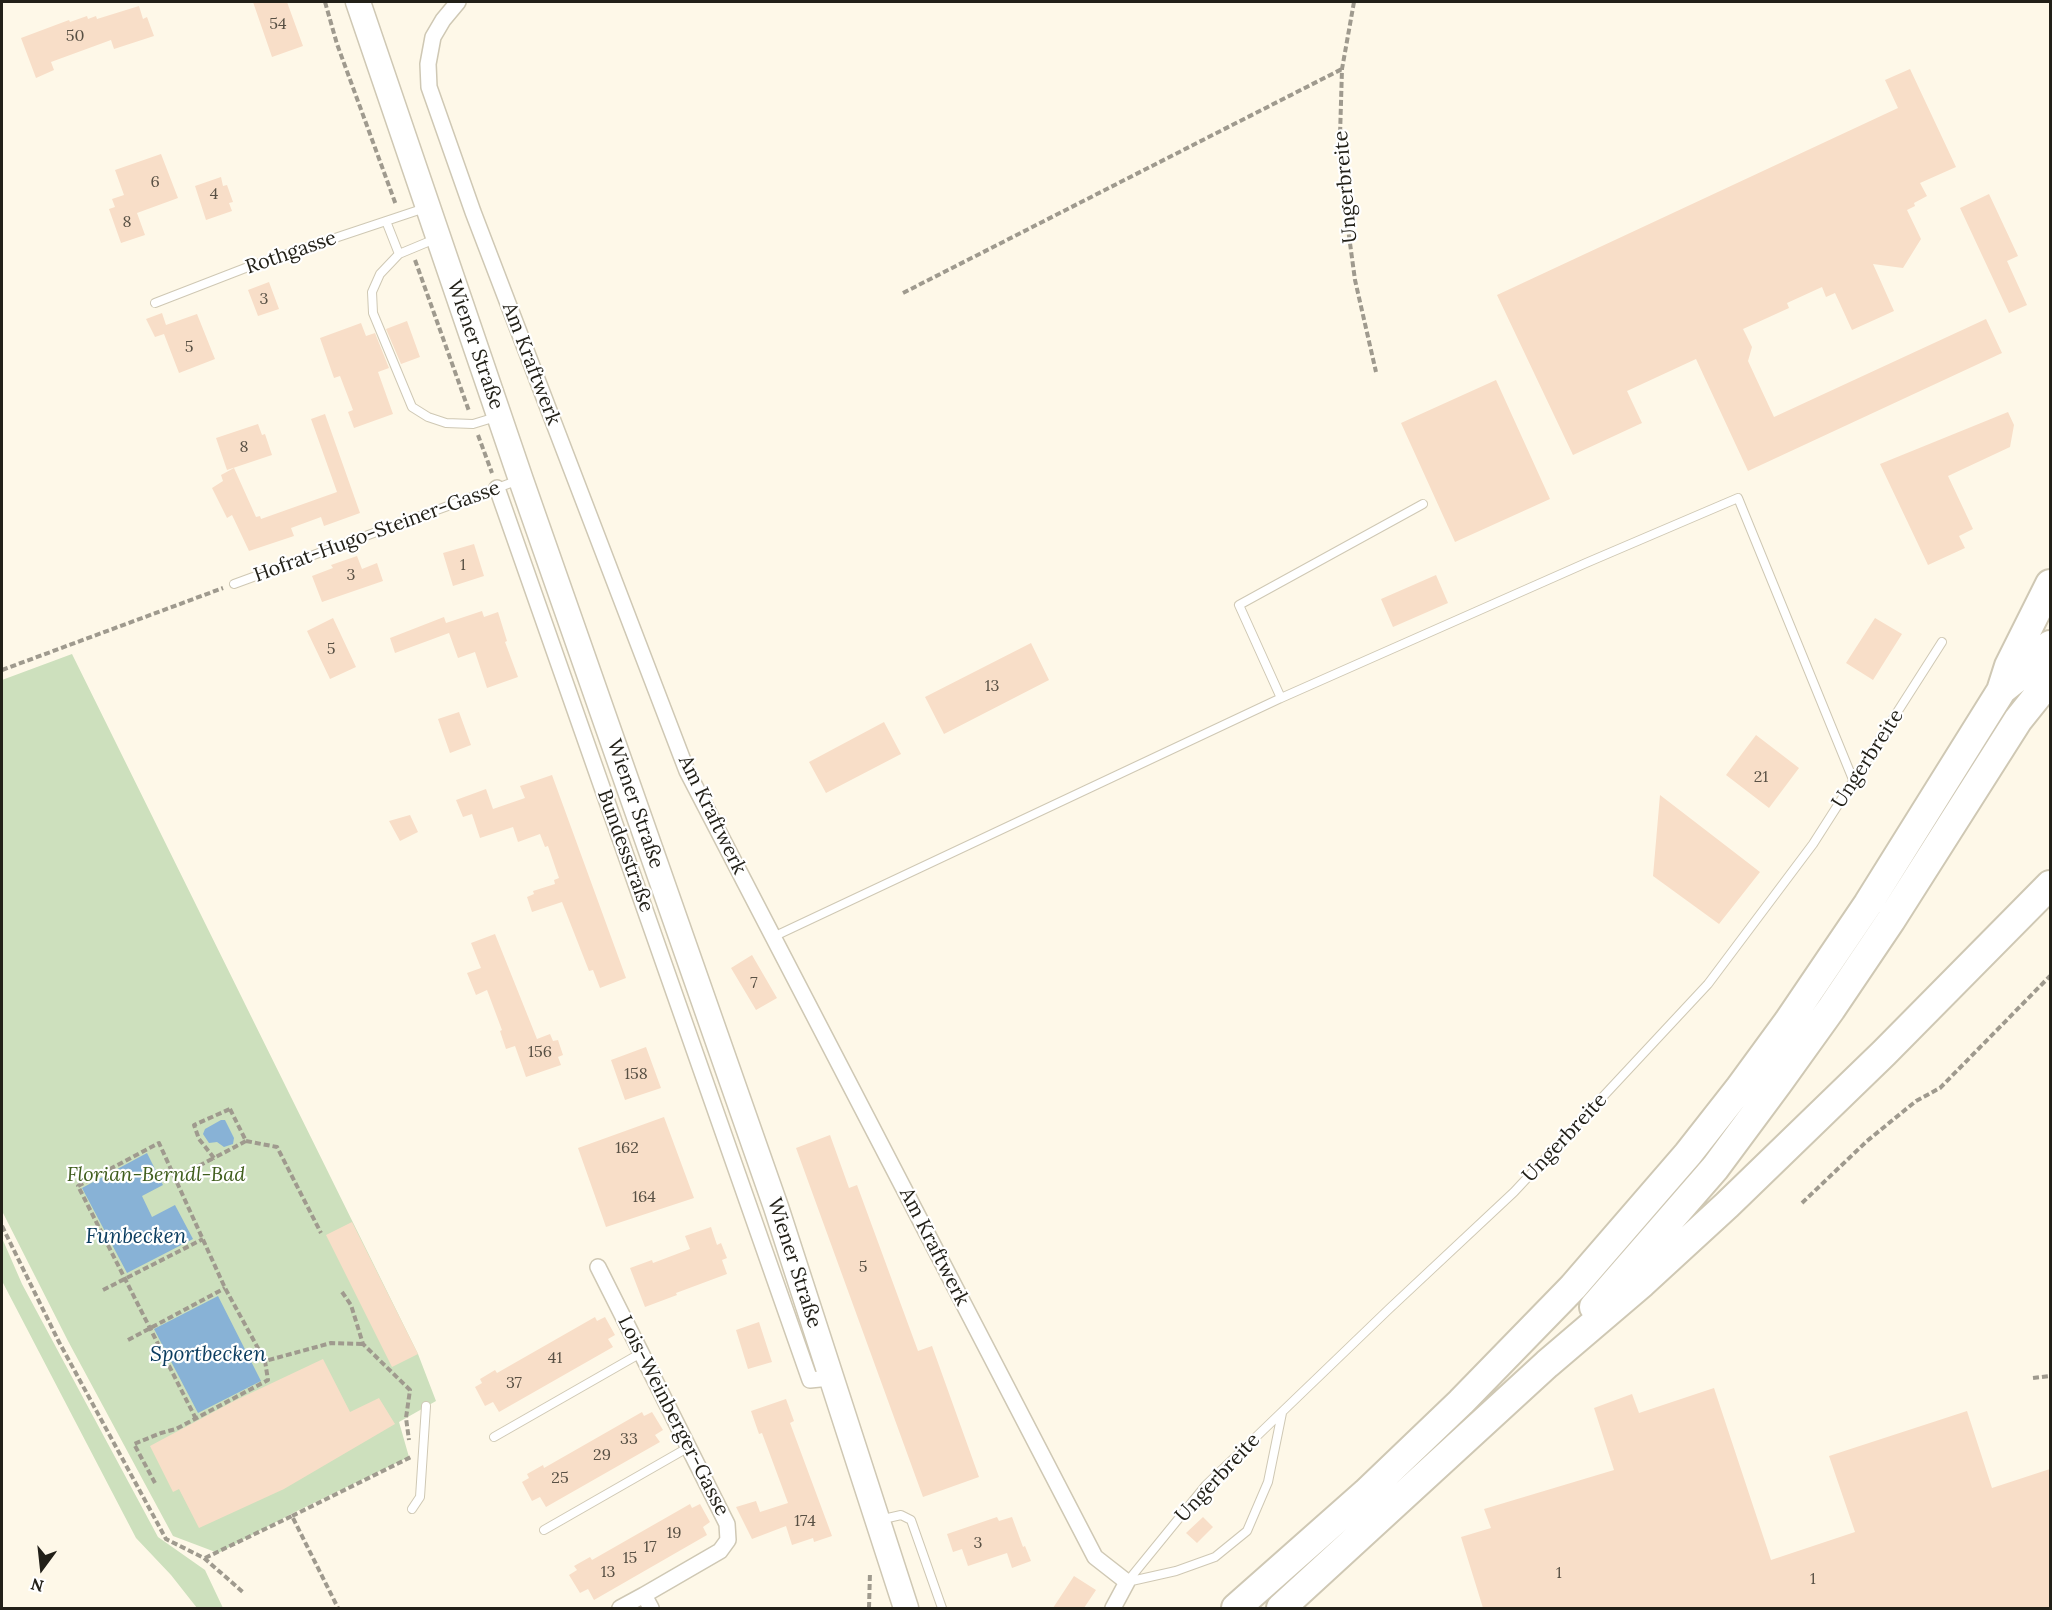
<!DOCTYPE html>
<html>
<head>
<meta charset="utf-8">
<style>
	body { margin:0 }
	#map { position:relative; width:2052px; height:1610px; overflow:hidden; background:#fef8e8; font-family:Lora,serif }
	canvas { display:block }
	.frame { position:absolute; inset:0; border:3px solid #222018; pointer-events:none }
	.north { position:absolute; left:12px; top:1538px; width:60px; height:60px; -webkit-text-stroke:4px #fff; paint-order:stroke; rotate:195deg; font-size:16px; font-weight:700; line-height:24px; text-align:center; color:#222018 }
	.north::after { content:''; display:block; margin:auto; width:21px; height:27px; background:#222018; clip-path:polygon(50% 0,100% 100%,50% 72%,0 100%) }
</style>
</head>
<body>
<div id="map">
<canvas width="2052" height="1610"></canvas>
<div class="frame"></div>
<div class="north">N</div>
</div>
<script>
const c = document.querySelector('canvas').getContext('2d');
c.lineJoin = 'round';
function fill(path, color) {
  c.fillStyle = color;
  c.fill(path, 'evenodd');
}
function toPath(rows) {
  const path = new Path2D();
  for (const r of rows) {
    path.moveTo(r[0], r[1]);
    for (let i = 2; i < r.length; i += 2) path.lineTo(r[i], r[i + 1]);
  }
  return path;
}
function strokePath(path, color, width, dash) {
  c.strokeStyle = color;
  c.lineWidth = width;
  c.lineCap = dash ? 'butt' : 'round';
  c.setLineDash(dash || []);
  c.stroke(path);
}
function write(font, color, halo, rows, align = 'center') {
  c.font = font + ' Lora,serif';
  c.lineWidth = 4.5;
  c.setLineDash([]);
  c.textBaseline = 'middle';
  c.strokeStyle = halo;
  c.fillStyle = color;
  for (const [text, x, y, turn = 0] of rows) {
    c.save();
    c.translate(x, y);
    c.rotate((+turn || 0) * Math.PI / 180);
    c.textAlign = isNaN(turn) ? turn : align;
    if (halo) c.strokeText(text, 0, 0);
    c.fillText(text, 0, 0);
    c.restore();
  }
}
fill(toPath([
	[72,654,418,1354,436,1401,399,1422,409,1457,295,1512,218,1553,173,1536,68,1341,2,1211,2,680],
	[2,1238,22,1284,158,1537,205,1570,223,1608,197,1608,171,1575,136,1538,2,1281]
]), '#cde0bd');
fill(toPath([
	[221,1120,225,1120,234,1138,233,1144,224,1147,217,1142,209,1143,203,1134,205,1129],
	[147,1153,163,1185,142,1196,152,1217,175,1205,193,1239,127,1273,82,1188],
	[218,1296,261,1381,198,1413,154,1329]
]), '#88b2d6');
fill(toPath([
	[253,2,287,2,303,46,272,57],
	[139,6,143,19,147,17,154,36,114,49,111,40,51,62,54,70,36,78,21,38,69,20,70,22,87,16,88,19,96,16,97,19],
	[1910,69,1956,167,1920,183,1927,196,1914,203,1915,206,1907,210,1921,239,1903,268,1873,264,1894,311,1852,330,1835,293,1826,297,1822,287,1787,303,1789,308,1743,329,1752,347,1748,361,1774,417,1986,319,2002,353,1748,471,1696,359,1627,391,1642,423,1573,455,1497,295,1898,108,1885,80],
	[161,154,178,198,137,213,145,235,121,243,109,209,115,207,112,199,124,195,115,170],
	[221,177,223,186,227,185,233,202,229,203,232,211,206,220,195,186],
	[1989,194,2018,256,2007,261,2027,305,2009,313,1960,208],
	[269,282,279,309,258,316,248,290],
	[162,313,166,325,197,314,215,359,179,373,164,334,155,337,146,319],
	[407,321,420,357,401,364,386,329],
	[361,323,366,336,375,333,389,368,378,372,393,414,354,428,348,412,353,410,340,376,334,378,320,338],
	[1496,380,1550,499,1455,542,1401,423],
	[2008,412,2014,425,2010,447,1948,476,1973,529,1959,536,1965,548,1928,565,1880,464],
	[325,414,360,513,324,526,321,517,291,528,294,536,249,551,232,515,227,518,212,488,223,481,221,475,234,468,256,517,260,516,261,519,337,492,311,419],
	[258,424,262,435,265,434,272,455,227,470,216,438],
	[474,544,484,576,453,586,443,553],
	[357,556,362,569,377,563,383,581,322,602,312,576,333,568,331,565],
	[1436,575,1448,603,1393,627,1381,599],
	[482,611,484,617,498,612,507,641,505,642,518,677,487,688,475,652,458,658,449,633,395,653,390,638,444,617,446,623],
	[333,618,356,667,330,679,307,631],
	[1875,618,1902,634,1873,680,1846,663],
	[1031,643,1049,680,944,734,925,697],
	[459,712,471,745,450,753,438,719],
	[884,722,901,754,826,793,809,762],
	[1756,735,1799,768,1769,808,1726,775],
	[552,775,626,978,600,988,593,970,589,971,562,902,532,912,527,897,534,894,533,891,555,884,554,880,559,878,548,846,545,847,540,834,518,842,513,827,480,838,472,814,463,817,456,800,486,789,493,809,525,798,520,786],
	[1660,795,1760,872,1719,924,1653,876],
	[410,815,418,832,400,841,389,821],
	[495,934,537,1039,550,1034,553,1041,558,1040,563,1055,558,1057,561,1065,526,1077,515,1046,506,1049,500,1031,502,1030,487,990,476,995,467,973,481,968,471,943],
	[752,955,777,998,756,1010,731,968],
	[646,1047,661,1088,625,1100,611,1060],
	[664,1117,694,1198,606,1227,578,1148],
	[830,1135,849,1188,857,1185,918,1351,932,1346,979,1477,923,1497,796,1148],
	[352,1222,418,1354,392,1367,326,1235],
	[711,1227,717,1245,721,1243,727,1258,722,1260,727,1274,676,1293,677,1295,645,1307,630,1268,652,1260,653,1263,690,1249,685,1236],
	[595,1317,597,1321,605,1317,615,1335,608,1339,613,1347,499,1412,493,1402,485,1406,475,1387,482,1383,480,1379,495,1370,497,1373],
	[759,1322,772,1362,748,1369,736,1330],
	[323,1359,350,1412,379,1398,395,1424,284,1489,199,1528,179,1489,173,1492,150,1446,234,1401],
	[1714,1388,1771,1560,1855,1532,1829,1456,1967,1411,1992,1488,2050,1469,2050,1608,1483,1608,1461,1537,1491,1528,1484,1509,1614,1470,1594,1408,1632,1394,1639,1413],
	[786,1399,794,1421,790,1423,832,1536,814,1542,813,1538,792,1545,786,1526,752,1539,736,1507,756,1501,760,1512,788,1503,762,1433,759,1434,751,1411],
	[642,1412,644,1416,652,1412,663,1430,655,1435,660,1442,546,1507,540,1497,532,1501,522,1482,529,1478,527,1474,543,1465,544,1468],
	[690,1504,692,1508,700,1504,710,1522,703,1527,707,1535,594,1600,588,1589,580,1593,569,1575,577,1570,574,1566,590,1557,592,1560],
	[997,1517,999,1521,1012,1517,1023,1547,1025,1546,1031,1561,1012,1568,1007,1553,968,1566,962,1549,953,1552,947,1534],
	[1203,1517,1213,1527,1197,1543,1186,1533],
	[1074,1576,1096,1590,1084,1608,1053,1608]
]), '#f8dec8');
const service = toPath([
	[386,221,399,254],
	[435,239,399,254,380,274,372,292,373,313,412,407,428,417,446,423,473,424,496,417],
	[155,303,248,267,425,208],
	[234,584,519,480],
	[1281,698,1239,605,1423,504],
	[773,937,1281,698,1586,563,1738,498,1854,782],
	[494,1437,641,1353],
	[412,1509,420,1497,426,1406],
	[879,1520,901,1515,911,1520,942,1608],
	[544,1530,689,1447],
	[1127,1582,1206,1485,1389,1309,1514,1192,1708,984,1813,844,1942,642],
	[1127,1582,1176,1571,1215,1557,1247,1531,1268,1482,1282,1413]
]);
const minor = toPath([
	[458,2,443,20,433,37,428,64,429,87,473,212,687,771,1095,1557,1127,1582,1113,1608],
	[497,488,810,1380,830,1378],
	[598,1267,727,1524,728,1540,720,1551,644,1595],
	[620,1608,644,1595,651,1608]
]);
const primary = toPath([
	[358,2,521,480,776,1207,906,1608]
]);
const motorway = toPath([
	[2004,688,2024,672,2050,645],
	[1594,1307,1715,1168,1778,1083,1831,1009,1891,920,2018,720,2050,680],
	[1236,1608,1366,1493,1461,1402,1573,1287,1688,1154,1739,1089,1788,1022,1868,904,2001,691,2009,666,2050,584],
	[1281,1608,1547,1364,1642,1283,1727,1205,1884,1053,2050,885]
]);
strokePath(service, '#cfc8b4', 10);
strokePath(minor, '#cfc8b4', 18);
strokePath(primary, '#cfc8b4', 27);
strokePath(motorway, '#cfc8b4', 32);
strokePath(toPath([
	[325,2,337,44,396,205],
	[1354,2,1342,69,1340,136,1344,199,1355,280,1376,372],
	[415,260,469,411],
	[903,293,1342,69],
	[478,435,492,473],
	[2,670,223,588],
	[230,1109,246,1141,214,1158,199,1139,194,1125,230,1109],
	[246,1141,277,1147,321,1233],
	[175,1178,214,1158],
	[1802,1203,1867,1141,1916,1101,1940,1088,2050,976],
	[2,1226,59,1342,166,1539,204,1558,244,1593],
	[103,1290,203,1239],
	[342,1292,351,1305,363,1344,410,1390,406,1418,409,1440],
	[128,1340,225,1288],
	[2033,1378,2050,1376],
	[196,1419,78,1186,159,1143,225,1288,265,1361],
	[155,1483,134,1444,161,1433,176,1429,268,1380,265,1361,331,1343,363,1344],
	[292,1516,411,1457],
	[205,1558,292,1516,338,1608],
	[869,1608,870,1572]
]), '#9f9a8e', 4, [6, 3]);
strokePath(service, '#fff', 8);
strokePath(minor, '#fff', 15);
strokePath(primary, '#fff', 24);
strokePath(motorway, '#fff', 28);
write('16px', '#585044', null, [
	["54",278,24],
	["50",75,36],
	["6",155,182],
	["4",214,194],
	["8",127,222],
	["3",264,299],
	["5",189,347],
	["8",244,447],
	["1",463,565],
	["3",351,575],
	["5",331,649],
	["13",992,686],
	["21",1761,777],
	["7",754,983],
	["156",540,1052],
	["158",636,1074],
	["162",627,1148],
	["164",644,1197],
	["5",863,1267],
	["41",555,1358],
	["37",514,1383],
	["33",629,1439],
	["29",602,1455],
	["25",560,1478],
	["174",805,1521],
	["19",674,1533],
	["3",978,1543],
	["17",650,1547],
	["15",630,1558],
	["13",608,1572],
	["1",1559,1573],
	["1",1813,1579]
]);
write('20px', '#222018', '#fff', [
	["Ungerbreite",1346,187,-95],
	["Rothgasse",291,253,-19],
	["Wiener Straße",475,345,71],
	["Am Kraftwerk",531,364,69],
	["Hofrat-Hugo-Steiner-Gasse",377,532,-20],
	["Ungerbreite",1868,759,-57],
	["Wiener Straße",635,804,71],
	["Am Kraftwerk",712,815,64],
	["Bundesstraße",625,851,70],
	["Ungerbreite",1565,1138,-47],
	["Am Kraftwerk",934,1247,63],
	["Wiener Straße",794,1263,72],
	["Lois-Weinberger-Gasse",673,1416,63],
	["Ungerbreite",1218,1478,-47]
]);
write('italic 20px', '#405e1d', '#fff', [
	["Florian-Berndl-Bad",156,1175]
]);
write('italic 21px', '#0b3d60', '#fff', [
	["Funbecken",136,1237],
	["Sportbecken",208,1355]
]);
</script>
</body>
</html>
